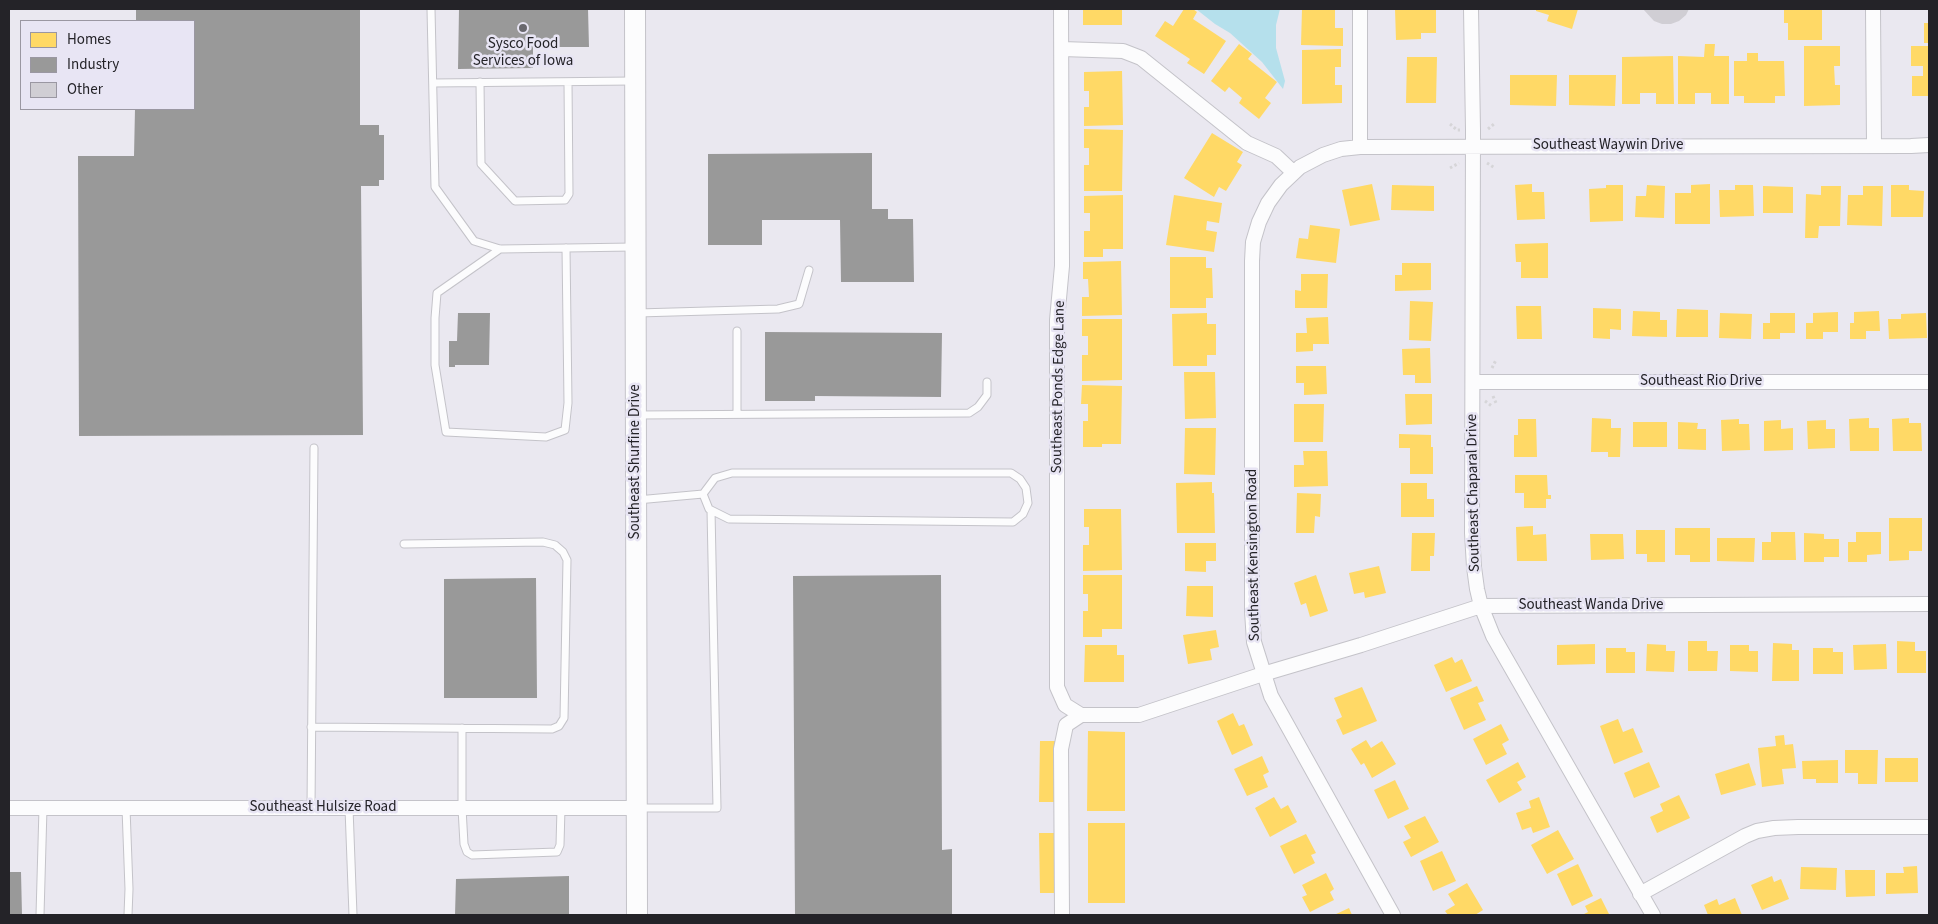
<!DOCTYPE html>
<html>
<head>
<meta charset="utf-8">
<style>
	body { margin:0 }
	#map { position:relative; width:1938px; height:924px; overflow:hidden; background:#eae8f0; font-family:"Source Sans 3",sans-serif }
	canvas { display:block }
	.frame { position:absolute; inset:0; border:10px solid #242328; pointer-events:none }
	.legend { position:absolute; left:20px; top:20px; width:175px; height:90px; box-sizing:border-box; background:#e8e5f4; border:1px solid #9a97a2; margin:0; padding:6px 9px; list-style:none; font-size:15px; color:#242328 }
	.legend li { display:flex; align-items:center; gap:10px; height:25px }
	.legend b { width:25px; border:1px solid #9a97a2 }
</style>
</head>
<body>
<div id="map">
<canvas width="1938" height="924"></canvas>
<div class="frame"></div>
<ul class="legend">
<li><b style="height:14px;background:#ffd966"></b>Homes</li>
<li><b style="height:14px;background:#999"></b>Industry</li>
<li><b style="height:14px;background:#d0ced4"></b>Other</li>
</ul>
</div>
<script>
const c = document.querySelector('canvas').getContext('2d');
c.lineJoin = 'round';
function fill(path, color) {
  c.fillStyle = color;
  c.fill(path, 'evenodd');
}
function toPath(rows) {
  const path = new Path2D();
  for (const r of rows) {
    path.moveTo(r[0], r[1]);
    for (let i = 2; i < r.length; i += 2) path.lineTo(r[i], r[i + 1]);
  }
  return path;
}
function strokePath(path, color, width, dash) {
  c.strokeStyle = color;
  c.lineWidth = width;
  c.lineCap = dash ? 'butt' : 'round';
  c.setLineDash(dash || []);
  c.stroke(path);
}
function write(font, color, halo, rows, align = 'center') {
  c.font = font + ' "Source Sans 3",sans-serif';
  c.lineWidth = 5;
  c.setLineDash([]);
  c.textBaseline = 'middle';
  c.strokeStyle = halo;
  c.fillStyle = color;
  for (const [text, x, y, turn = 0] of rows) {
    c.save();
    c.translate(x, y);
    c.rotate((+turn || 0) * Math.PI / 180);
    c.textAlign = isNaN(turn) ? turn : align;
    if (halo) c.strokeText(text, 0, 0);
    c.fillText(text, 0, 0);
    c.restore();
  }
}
fill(toPath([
	[1196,9,1280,9,1276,25,1276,48,1285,81,1283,89,1262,62,1230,33,1215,24]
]), '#b5e0ec');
fill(toPath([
	[1083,9,1122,9,1122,25,1083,25],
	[1184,9,1193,9,1197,12,1193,19,1226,41,1204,74,1187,63,1190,59,1155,36,1165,21,1173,26],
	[1302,9,1335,9,1335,28,1343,28,1343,46,1301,45],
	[1395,9,1436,9,1436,33,1421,33,1421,39,1396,40],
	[1536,9,1578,9,1572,29,1547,21,1549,15,1536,11],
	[1784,9,1822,10,1822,40,1788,40,1788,23,1784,23],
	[1924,23,1929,23,1929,43,1924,43],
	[1239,44,1252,54,1248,59,1277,82,1265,98,1271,103,1259,119,1239,103,1242,98,1229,87,1225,92,1211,81],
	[1705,44,1715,44,1714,56,1729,56,1729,104,1711,104,1711,93,1695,93,1695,104,1678,104,1678,56,1704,57],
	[1804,46,1840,46,1840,66,1834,66,1835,85,1840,85,1840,105,1804,106],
	[1911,46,1929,46,1929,96,1912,96,1912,76,1923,76,1923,66,1911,66],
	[1341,49,1341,67,1335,67,1335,85,1342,85,1342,103,1302,104,1302,50],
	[1747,53,1758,53,1758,61,1784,61,1785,96,1775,96,1775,103,1744,103,1744,96,1734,96,1734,61,1747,61],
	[1673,56,1674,104,1656,104,1656,93,1640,93,1640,104,1622,104,1622,57],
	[1407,57,1437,57,1436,103,1406,103],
	[1122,71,1123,125,1084,126,1084,107,1089,107,1089,91,1084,91,1084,72],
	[1510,75,1557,75,1556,106,1510,105],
	[1569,75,1616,75,1615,106,1569,105],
	[1084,129,1123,130,1122,191,1084,191,1084,165,1089,165,1089,148,1084,148],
	[1212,133,1243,152,1237,162,1242,165,1226,191,1219,187,1214,197,1184,178],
	[1372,184,1380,220,1350,226,1342,190],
	[1532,184,1532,192,1544,192,1545,219,1517,220,1515,185],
	[1710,184,1710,224,1675,224,1675,193,1691,193,1691,185],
	[1392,185,1434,186,1434,211,1391,210],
	[1606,185,1623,185,1623,221,1590,222,1589,189,1606,188],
	[1647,185,1665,186,1664,218,1635,217,1636,196,1646,196],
	[1735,185,1753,185,1754,216,1720,217,1719,190,1735,190],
	[1891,185,1909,185,1909,190,1924,191,1923,217,1891,217],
	[1763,186,1793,187,1793,213,1763,213],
	[1821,186,1841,186,1840,226,1819,226,1818,238,1805,238,1806,194,1821,195],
	[1863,186,1883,186,1882,226,1847,225,1848,195,1863,195],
	[1123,195,1123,249,1103,249,1103,257,1084,257,1084,231,1090,231,1090,213,1084,213,1084,196],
	[1174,195,1222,203,1219,223,1207,221,1206,230,1217,232,1214,252,1166,245],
	[1310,225,1340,229,1336,263,1296,258,1299,238,1308,239],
	[1548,243,1548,278,1521,278,1521,262,1516,262,1515,244],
	[1170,257,1206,257,1206,268,1212,268,1213,298,1206,298,1206,308,1170,308],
	[1121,261,1122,315,1082,316,1082,297,1089,297,1088,279,1083,279,1083,262],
	[1402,263,1431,263,1431,290,1395,291,1395,275,1402,275],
	[1301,274,1328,274,1327,308,1295,308,1295,290,1301,291],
	[1410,301,1433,302,1431,341,1409,340],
	[1516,306,1541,306,1542,339,1517,339],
	[1593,308,1621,309,1621,330,1610,329,1610,339,1593,338],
	[1677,309,1708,310,1708,337,1676,337],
	[1633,311,1660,312,1660,320,1667,320,1667,337,1632,336],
	[1879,311,1880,331,1866,331,1866,339,1850,339,1850,323,1854,323,1854,312],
	[1838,312,1838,332,1823,332,1823,339,1806,339,1806,323,1813,323,1813,313],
	[1207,313,1207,324,1216,324,1216,355,1207,355,1207,366,1173,366,1172,314],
	[1720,313,1752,314,1751,339,1719,338],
	[1770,313,1795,313,1795,333,1780,333,1780,339,1763,339,1763,323,1770,323],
	[1926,313,1927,338,1889,339,1888,319,1901,319,1901,314],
	[1328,317,1329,344,1313,344,1313,351,1296,352,1296,333,1307,333,1306,318],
	[1082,319,1122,319,1122,380,1082,381,1082,355,1088,355,1088,336,1082,336],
	[1430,348,1431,383,1415,383,1415,375,1403,375,1402,349],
	[1296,366,1326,366,1327,394,1304,395,1304,383,1296,383],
	[1184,372,1215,372,1216,418,1185,419],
	[1082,385,1122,386,1121,444,1102,444,1102,447,1083,447,1083,421,1088,421,1088,404,1081,404],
	[1405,394,1432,394,1432,424,1406,425],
	[1294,404,1324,404,1323,442,1294,442],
	[1592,418,1611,419,1611,428,1621,428,1620,457,1608,457,1608,452,1591,452],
	[1869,418,1869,428,1879,428,1879,451,1850,451,1849,419],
	[1909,418,1909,423,1921,423,1922,451,1893,451,1892,419],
	[1518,419,1536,419,1537,457,1514,457,1514,435,1518,435],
	[1739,419,1739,424,1749,424,1750,450,1722,451,1721,420],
	[1781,420,1781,429,1793,428,1793,450,1764,451,1764,421],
	[1826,420,1826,429,1835,429,1835,448,1808,449,1807,421],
	[1633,422,1667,422,1667,447,1633,447],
	[1678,422,1698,423,1697,429,1706,429,1706,450,1678,449],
	[1185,428,1216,428,1215,475,1184,474],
	[1399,434,1431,435,1431,447,1433,447,1433,474,1410,474,1410,448,1399,448],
	[1303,451,1327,451,1328,486,1294,487,1294,465,1304,465],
	[1515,475,1547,475,1548,495,1551,495,1551,499,1546,499,1546,508,1524,508,1524,493,1515,493],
	[1212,482,1212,493,1214,493,1215,533,1177,533,1176,483],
	[1401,483,1427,483,1427,499,1434,499,1434,517,1401,517],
	[1297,493,1321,494,1320,517,1315,516,1314,533,1296,533],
	[1084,509,1121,509,1122,570,1083,571,1083,545,1089,545,1089,527,1084,527],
	[1889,518,1922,518,1922,551,1909,551,1909,560,1889,561],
	[1533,526,1533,535,1546,534,1547,561,1517,561,1516,527],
	[1675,528,1710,528,1710,562,1690,562,1690,555,1675,555],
	[1636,530,1665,530,1665,562,1647,562,1647,554,1636,554],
	[1771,532,1795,532,1796,560,1762,560,1762,542,1771,542],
	[1856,532,1881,532,1881,554,1867,555,1867,562,1848,562,1848,542,1856,542],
	[1412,533,1435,533,1434,556,1430,556,1430,571,1411,571],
	[1804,533,1824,534,1824,539,1839,539,1839,557,1824,557,1824,562,1804,562],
	[1590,534,1623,534,1624,559,1591,560],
	[1717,538,1755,538,1754,562,1717,561],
	[1185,543,1216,543,1216,561,1206,561,1206,572,1185,571],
	[1379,566,1386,593,1365,598,1364,592,1354,594,1349,573],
	[1083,575,1122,575,1122,629,1102,629,1102,637,1083,637,1083,611,1088,611,1088,594,1083,594],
	[1316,575,1328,611,1310,617,1306,603,1301,605,1294,583],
	[1187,586,1213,586,1213,617,1186,616],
	[1216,630,1219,647,1210,649,1212,660,1188,664,1183,635],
	[1688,641,1707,641,1707,651,1718,651,1717,671,1688,671],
	[1897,641,1915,642,1915,651,1926,651,1926,673,1897,673],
	[1773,643,1792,644,1792,650,1799,650,1799,681,1772,681],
	[1595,644,1595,664,1557,665,1557,645],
	[1647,644,1666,645,1666,651,1675,651,1674,672,1646,671],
	[1886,644,1887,669,1854,670,1853,645],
	[1085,645,1117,645,1117,655,1124,655,1124,682,1084,682],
	[1730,645,1749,645,1749,651,1758,651,1758,672,1730,671],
	[1606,648,1626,648,1626,652,1635,652,1635,673,1606,673],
	[1813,648,1833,648,1833,652,1843,652,1843,674,1813,674],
	[1452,657,1455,663,1462,659,1472,681,1446,692,1434,665],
	[1477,686,1484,701,1478,703,1486,720,1464,730,1450,698],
	[1362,687,1377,721,1343,735,1336,720,1342,717,1334,698],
	[1233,713,1239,726,1244,724,1253,745,1232,755,1217,721],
	[1618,719,1623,732,1633,728,1643,752,1614,764,1600,726],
	[1501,724,1509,740,1502,744,1507,754,1486,765,1473,739],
	[1088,731,1125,732,1125,811,1087,811],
	[1784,735,1785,745,1793,744,1796,768,1782,769,1784,784,1762,787,1758,748,1776,746,1775,736],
	[1366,740,1371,748,1382,741,1396,764,1372,778,1364,763,1361,765,1351,749],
	[1040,741,1056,741,1055,802,1039,802],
	[1845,750,1878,750,1877,784,1858,784,1858,773,1845,773],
	[1262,756,1269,772,1263,775,1268,787,1247,796,1234,769],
	[1885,758,1918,758,1918,782,1885,782],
	[1838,760,1838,783,1816,783,1816,779,1803,779,1802,761],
	[1518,762,1526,777,1517,782,1522,790,1499,803,1486,780],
	[1649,762,1660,787,1634,798,1624,773],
	[1749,763,1756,785,1721,795,1715,774],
	[1395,780,1409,809,1388,819,1374,790],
	[1679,795,1690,818,1657,833,1650,817,1663,811,1660,804],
	[1274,797,1281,809,1288,805,1297,822,1270,837,1255,808],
	[1539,797,1550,827,1533,833,1531,827,1522,830,1516,813,1531,808,1529,801],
	[1425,816,1439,842,1411,857,1403,842,1411,838,1404,826],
	[1088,823,1125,823,1125,903,1088,903],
	[1558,830,1574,859,1547,874,1531,845],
	[1039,833,1056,833,1056,893,1040,893],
	[1306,834,1316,853,1311,855,1315,863,1294,874,1280,846],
	[1442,851,1456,881,1433,891,1420,861],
	[1578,864,1593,896,1572,906,1557,874],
	[1917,866,1918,893,1886,894,1886,873,1904,873,1903,867],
	[1801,867,1837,868,1836,890,1800,889],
	[1845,870,1875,870,1875,896,1846,897],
	[1326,873,1334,889,1330,892,1334,900,1310,912,1302,897,1307,895,1302,885],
	[1772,876,1774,882,1781,879,1789,899,1762,910,1751,885],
	[1467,883,1483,910,1475,915,1448,915,1445,911,1455,905,1448,894],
	[1601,898,1609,914,1605,915,1582,915,1588,912,1585,906],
	[1735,898,1742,915,1708,915,1704,905,1717,899,1719,905],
	[1349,908,1352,915,1334,915]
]), '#ffd966');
fill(toPath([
	[136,9,360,9,360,125,379,125,379,135,384,135,384,180,379,180,379,186,361,186,363,435,79,436,78,156,134,156,135,109,194,109,194,21,136,21],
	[459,9,588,9,589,47,533,47,533,68,458,69],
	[872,153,872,209,888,209,888,219,913,219,914,282,841,282,840,220,762,220,762,245,708,245,708,154],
	[458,313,490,313,489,365,455,365,455,367,449,367,449,341,457,341],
	[765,332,942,333,941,397,815,396,815,401,765,401],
	[941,575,942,850,952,849,952,915,795,915,793,576],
	[536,578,537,698,444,698,444,579],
	[9,872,21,872,22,915,9,915],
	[569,876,569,915,455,915,456,879]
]), '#999');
fill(toPath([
	[1643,9,1689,9,1686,15,1679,21,1671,24,1662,24,1654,21]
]), '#d0ced4');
const lane = toPath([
	[431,9,435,187,474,241,500,249,633,247],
	[480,82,481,164,515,201,565,200,569,194,568,82],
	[433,83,633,81],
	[500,249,437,293,435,318,435,365,446,432,546,437,565,430,568,403,566,248],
	[638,313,778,309,799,304,809,270],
	[737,331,737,414],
	[637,415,969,413,978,407,987,395,987,382],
	[637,500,703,494,715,478,732,473,1011,473,1020,479,1026,488,1028,503,1023,514,1013,522,729,519,709,509,703,494],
	[311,727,552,729,559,726,564,718,567,560,563,552,555,545,543,542,404,544],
	[462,728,462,808,464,844,467,852,472,855,557,852,560,845,561,808],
	[126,808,129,889,128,915],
	[311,808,314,448],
	[349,808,353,915],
	[638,808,717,808,711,510],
	[40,915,43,808]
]);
const street = toPath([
	[1061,9,1062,266,1057,320,1057,687,1065,705,1081,715,1139,715,1263,674,1361,645,1481,606,1929,604],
	[1471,9,1473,130,1472,533,1474,567,1477,589,1481,606,1493,636,1653,915],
	[1873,9,1874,146],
	[1062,49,1123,51,1141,58,1247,143,1276,156,1293,172],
	[1360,147,1360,9],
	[1473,382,1929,382],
	[9,808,637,808],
	[1640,894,1745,836,1757,831,1774,828,1798,827,1929,827],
	[1062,915,1061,749,1066,725,1081,715],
	[1393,915,1271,696,1254,642,1252,611,1252,261,1253,242,1259,222,1268,203,1281,185,1300,167,1323,155,1341,149,1360,147,1911,146,1929,145]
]);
const secondary = toPath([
	[635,9,637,915]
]);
strokePath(lane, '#c4c3c9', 9);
strokePath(street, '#c4c3c9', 16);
strokePath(secondary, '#c4c3c9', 22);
strokePath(toPath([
	[1450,124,1457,130,1460,130],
	[1488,129,1494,124],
	[1487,163,1495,168],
	[1450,168,1459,163],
	[1492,368,1496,360],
	[1493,396,1496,403],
	[1485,401,1493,407]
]), '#d6d5d8', 3, [2.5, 2.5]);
strokePath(lane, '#fcfcfd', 7);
strokePath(street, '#fcfcfd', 14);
strokePath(secondary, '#fcfcfd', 20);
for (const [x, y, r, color] of [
	[523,28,5,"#69686e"]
]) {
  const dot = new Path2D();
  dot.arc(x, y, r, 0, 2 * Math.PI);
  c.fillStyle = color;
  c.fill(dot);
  strokePath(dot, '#e8e5f4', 2);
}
write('15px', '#242328', '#e8e5f4', [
	["Sysco Food",523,45],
	["Services of Iowa",523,62]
]);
write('15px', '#242328', '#e8e5f4', [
	["Southeast Waywin Drive",1608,146],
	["Southeast Rio Drive",1701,382],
	["Southeast Ponds Edge Lane",1059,387,-89],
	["Southeast Shurfine Drive",636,462,-90],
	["Southeast Chaparal Drive",1474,493,-91],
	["Southeast Kensington Road",1254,555,-91],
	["Southeast Wanda Drive",1591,606],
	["Southeast Hulsize Road",323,808]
]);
</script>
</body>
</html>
